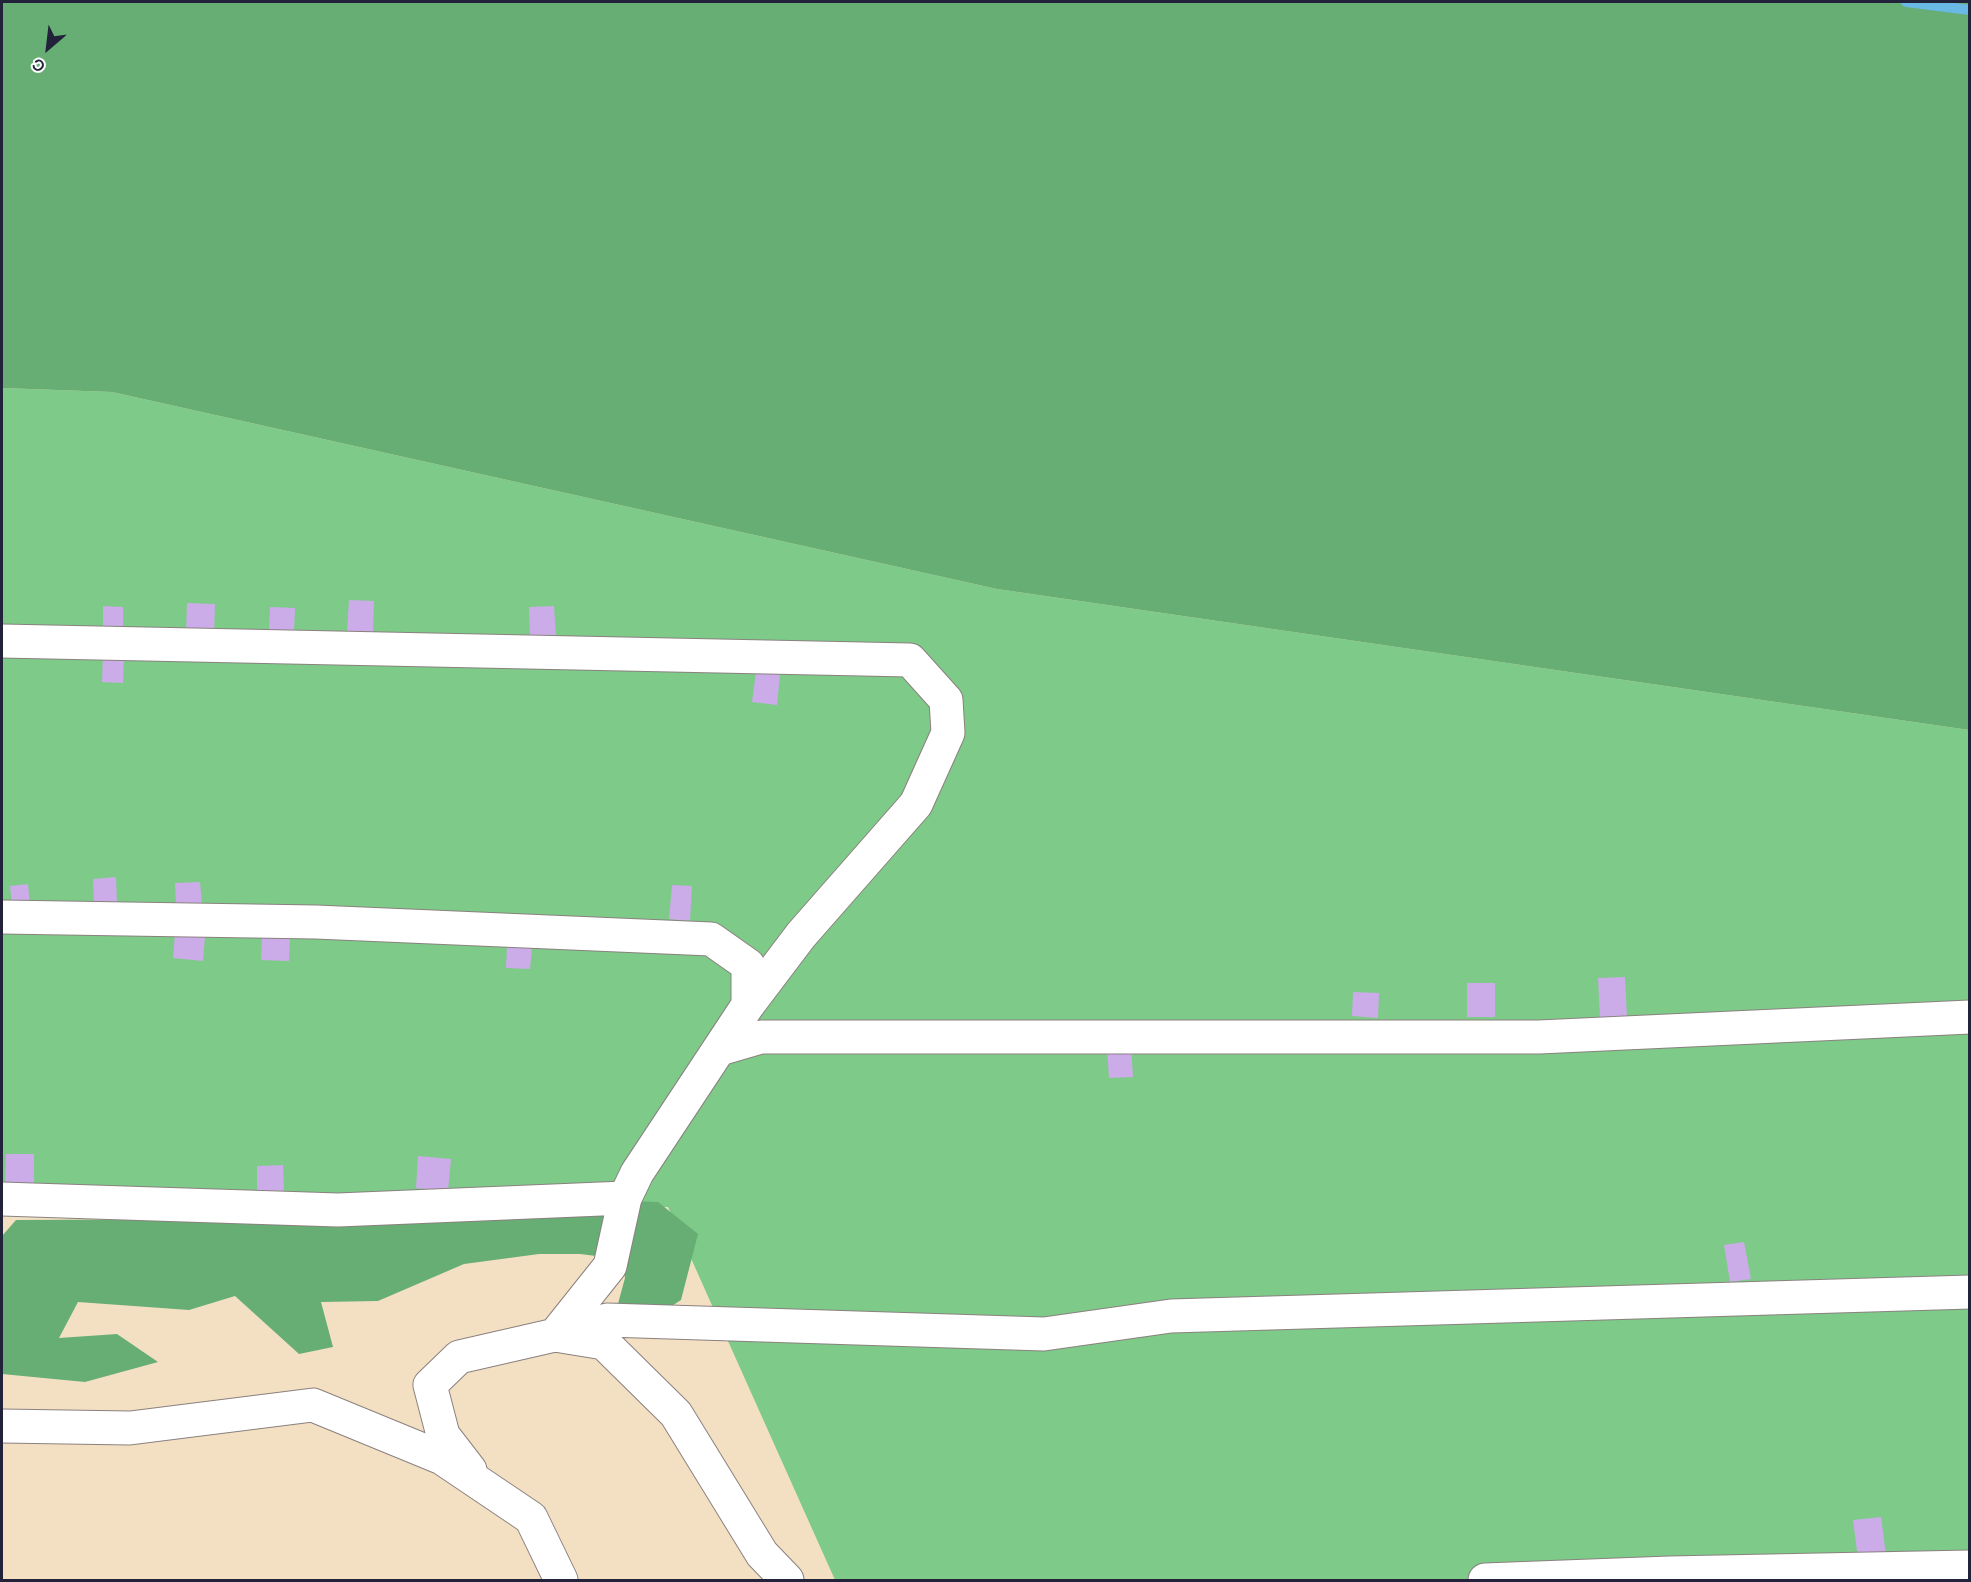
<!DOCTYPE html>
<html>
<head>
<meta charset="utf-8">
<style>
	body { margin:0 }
	#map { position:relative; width:1971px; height:1582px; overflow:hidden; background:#f3e0c3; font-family:"Balsamiq Sans",sans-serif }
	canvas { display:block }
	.frame { position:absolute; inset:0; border:3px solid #22223b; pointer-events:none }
	.north { position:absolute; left:18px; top:18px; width:60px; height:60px; -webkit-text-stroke:4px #fff; paint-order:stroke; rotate:208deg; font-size:16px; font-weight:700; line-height:24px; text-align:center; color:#22223b }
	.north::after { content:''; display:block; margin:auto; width:21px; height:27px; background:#22223b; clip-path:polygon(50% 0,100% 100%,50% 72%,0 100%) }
</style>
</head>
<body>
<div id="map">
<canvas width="1971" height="1582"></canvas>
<div class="frame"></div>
<div class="north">С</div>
</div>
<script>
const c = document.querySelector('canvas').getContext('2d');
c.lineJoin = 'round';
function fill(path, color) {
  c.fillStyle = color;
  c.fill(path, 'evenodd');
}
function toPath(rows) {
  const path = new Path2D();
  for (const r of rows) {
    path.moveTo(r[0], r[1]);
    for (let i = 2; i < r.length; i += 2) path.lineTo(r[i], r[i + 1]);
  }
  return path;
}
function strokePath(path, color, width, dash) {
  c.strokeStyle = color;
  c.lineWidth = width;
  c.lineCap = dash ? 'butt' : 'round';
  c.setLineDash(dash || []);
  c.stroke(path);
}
fill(toPath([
	[2,388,112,392,997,589,1969,730,1969,1580,835,1580,668,1207,356,1217,2,1213]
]), '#7eca88');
fill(toPath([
	[2,2,1969,2,1969,730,997,589,112,392,2,388],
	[483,1195,658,1202,698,1234,681,1300,647,1322,616,1311,625,1278,621,1259,580,1254,539,1254,464,1264,378,1301,321,1302,333,1347,299,1354,235,1296,189,1310,78,1302,59,1338,117,1334,158,1362,85,1382,2,1374,2,1236,16,1220,218,1219]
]), '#66ae74');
strokePath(toPath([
	[1906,2,1970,10]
]), '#6ab8e4', 10);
fill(toPath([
	[349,600,374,601,373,632,347,631],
	[187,603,215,604,214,634,186,633],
	[103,606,123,607,123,630,103,630],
	[554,606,556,636,530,637,529,607],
	[270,607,295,608,294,632,269,631],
	[103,654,124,655,123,683,102,682],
	[756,672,780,674,777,705,752,702],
	[116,877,117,905,94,906,93,879],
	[200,882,202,905,176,906,175,883],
	[28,884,30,906,12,907,10,886],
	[672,885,692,886,690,921,669,919],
	[175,933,205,936,203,961,173,958],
	[262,937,290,938,289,961,261,960],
	[507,945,532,947,530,969,506,968],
	[1625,977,1627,1018,1600,1018,1598,978],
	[1467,983,1495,983,1495,1017,1467,1017],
	[1353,992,1379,993,1378,1018,1352,1016],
	[1131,1046,1133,1077,1109,1078,1107,1048],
	[6,1154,34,1154,34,1185,5,1184],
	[418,1156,451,1159,448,1191,416,1188],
	[283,1165,284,1192,257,1192,257,1166],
	[1744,1242,1751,1279,1730,1282,1724,1245],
	[1881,1517,1886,1555,1858,1559,1853,1520]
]), '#cbace9');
const minor = toPath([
	[2,641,910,660,946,700,948,733,916,804,801,935,748,1005,637,1173,625,1198,610,1266,555,1335,607,1320,1044,1334,1171,1316,1970,1292],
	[2,917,316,922,711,939,748,965,748,1005],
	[720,1049,761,1037,1539,1037,1970,1017],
	[2,1199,338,1210,625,1198],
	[2,1426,130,1428,313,1405,442,1458,531,1518,561,1580],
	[470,1470,443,1435,430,1385,459,1357,555,1335,604,1343,676,1414,762,1554,787,1580],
	[1485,1580,1670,1573,1970,1567]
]);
strokePath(minor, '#8a817f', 35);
strokePath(minor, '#fff', 33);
</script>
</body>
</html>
